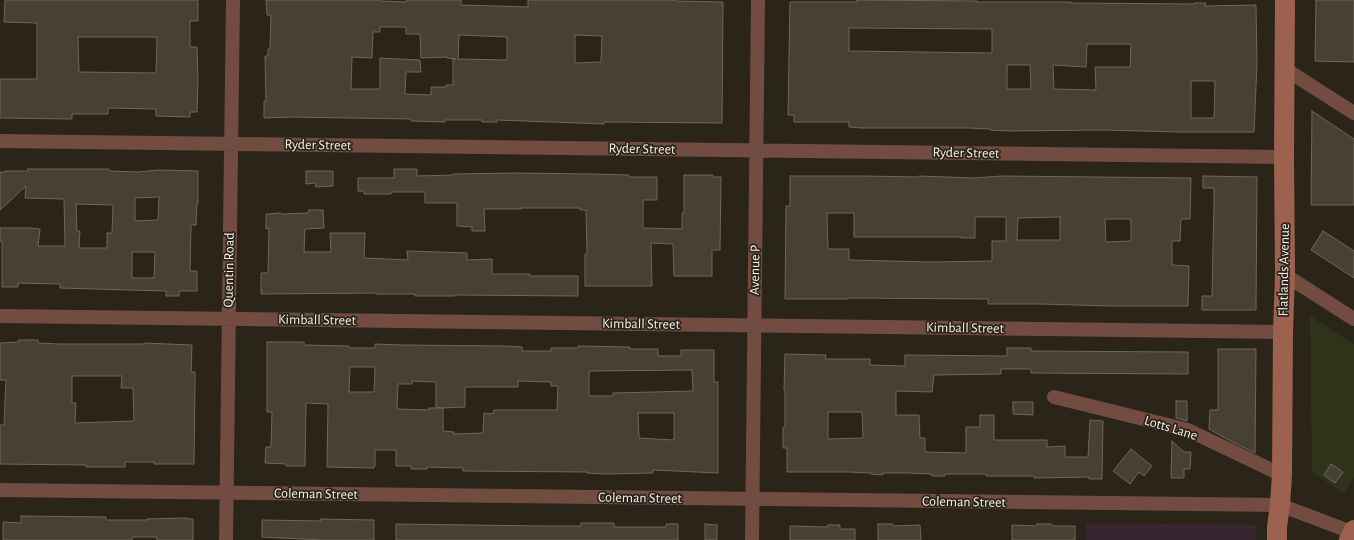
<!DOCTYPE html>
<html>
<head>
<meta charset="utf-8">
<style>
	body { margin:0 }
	canvas { display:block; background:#2a2419 }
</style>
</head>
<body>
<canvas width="1354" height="540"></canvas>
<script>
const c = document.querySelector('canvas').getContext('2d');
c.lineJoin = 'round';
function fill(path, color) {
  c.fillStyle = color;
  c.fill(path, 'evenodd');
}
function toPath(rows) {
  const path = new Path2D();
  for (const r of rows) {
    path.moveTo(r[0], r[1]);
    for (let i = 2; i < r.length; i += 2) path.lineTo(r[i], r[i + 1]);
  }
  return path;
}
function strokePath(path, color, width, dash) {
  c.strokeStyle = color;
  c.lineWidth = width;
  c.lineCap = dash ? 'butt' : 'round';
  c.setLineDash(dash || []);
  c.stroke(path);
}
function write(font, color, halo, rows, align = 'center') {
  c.font = font + ' "Alegreya Sans",sans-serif';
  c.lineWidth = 3.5;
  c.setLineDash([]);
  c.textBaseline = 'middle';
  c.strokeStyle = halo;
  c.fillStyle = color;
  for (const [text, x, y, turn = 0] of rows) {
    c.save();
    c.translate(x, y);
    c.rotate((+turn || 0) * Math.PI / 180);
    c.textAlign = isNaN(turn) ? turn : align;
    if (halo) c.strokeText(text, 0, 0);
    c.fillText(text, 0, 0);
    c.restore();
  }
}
fill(toPath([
	[1086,523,1257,525,1256,540,1086,540]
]), '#372630');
fill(toPath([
	[1310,316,1354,344,1354,477,1344,493,1312,472]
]), '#2f331a');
const building = toPath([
	[5,0,198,0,198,21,190,21,190,47,197,47,198,81,197,112,190,112,190,117,156,116,156,109,108,108,108,114,72,114,72,119,0,118,0,79,37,79,37,23,4,22,5,0],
	[78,37,157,37,156,73,79,72,78,37],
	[266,0,380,0,380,1,406,2,406,0,461,0,461,5,528,7,528,0,675,0,675,1,723,2,722,123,604,122,604,124,497,120,497,122,482,122,482,120,445,120,445,122,411,121,411,119,290,117,264,118,264,101,266,101,265,56,268,56,268,49,270,49,271,15,267,15,266,0],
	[380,27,406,27,406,34,420,34,421,58,447,57,447,58,456,59,453,59,453,85,446,85,446,87,431,87,431,95,405,94,406,72,421,72,420,60,380,58,380,89,351,89,352,57,372,58,373,32,380,32,380,27],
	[459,35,507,37,507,60,458,59,459,35],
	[575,35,602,36,601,62,575,63,575,35],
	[857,0,977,1,977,2,1071,2,1071,3,1194,4,1194,3,1206,3,1205,6,1256,5,1257,64,1254,132,1178,132,1103,130,1010,131,990,130,990,129,969,128,862,128,849,127,849,122,794,122,794,115,788,115,790,2,857,2,857,0],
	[849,28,992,29,992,53,849,51,849,28],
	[1087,44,1131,44,1130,67,1095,67,1096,90,1054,89,1053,65,1086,67,1087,44],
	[1007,65,1030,65,1031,89,1007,89,1007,65],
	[1191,81,1215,81,1214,118,1191,118,1191,81],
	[1316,0,1354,0,1354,62,1315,61,1316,0],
	[1312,111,1354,139,1354,205,1311,205,1312,111],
	[28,169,109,169,109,171,137,172,159,170,198,171,198,203,197,203,196,225,191,225,190,271,197,271,197,291,179,291,179,296,166,296,166,291,60,288,60,284,18,283,18,287,2,287,2,241,0,241,0,228,31,228,40,229,38,246,65,246,64,199,25,198,26,186,0,210,0,172,5,172,5,171,28,171,28,169],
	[159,197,158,220,135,221,135,198,159,197],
	[76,204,113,205,112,233,107,233,107,248,79,248,80,231,77,231,76,204],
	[132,252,155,252,154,278,132,278,132,252],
	[394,169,417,169,417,176,453,175,453,174,515,173,591,174,629,175,629,177,657,177,657,200,643,200,643,228,682,229,682,213,684,213,684,175,713,175,713,177,721,177,720,250,712,250,712,276,674,276,673,244,651,243,652,286,585,286,585,254,587,254,586,210,580,210,580,208,521,208,521,209,484,209,485,231,472,231,472,227,457,226,457,203,425,203,425,192,391,192,391,194,364,194,364,191,358,191,358,178,394,178,394,169],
	[306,171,333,171,333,186,316,187,315,183,306,184,306,171],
	[790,176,863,176,919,177,919,176,973,178,1002,176,1191,178,1190,219,1181,219,1180,241,1172,241,1172,265,1189,266,1188,306,1109,306,1041,304,988,304,988,299,848,298,848,299,785,299,786,206,790,206,790,176],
	[827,213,854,213,854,237,961,237,961,238,975,238,975,217,1006,217,1006,241,992,241,992,261,932,262,849,260,849,249,828,249,827,213],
	[1060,217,1060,240,1017,240,1018,218,1060,217],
	[1105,219,1131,219,1131,241,1106,242,1105,219],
	[1203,176,1257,177,1256,310,1202,310,1202,296,1212,296,1214,202,1214,188,1203,188,1203,176],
	[309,210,323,210,324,228,305,229,304,252,331,252,330,233,365,233,364,258,408,260,407,251,467,253,467,260,492,259,492,274,530,274,530,276,578,276,578,296,455,295,455,296,415,296,415,294,376,294,376,293,261,294,261,273,268,273,269,228,266,229,266,214,281,213,282,214,308,213,309,210],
	[1323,231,1354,251,1354,278,1311,250,1323,231],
	[19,340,38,340,38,343,60,344,144,344,144,343,192,345,191,372,195,372,195,385,194,464,154,464,154,462,125,462,125,467,86,467,86,465,0,464,0,425,4,425,6,380,0,380,0,343,19,342,19,340],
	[72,376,122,376,121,388,133,388,134,421,75,423,76,403,72,403,72,376],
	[267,342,304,342,304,345,349,346,349,348,375,348,375,344,402,345,506,346,522,347,522,351,551,351,551,348,578,348,578,346,630,347,630,349,658,349,658,356,681,356,681,350,714,350,714,382,718,382,718,473,653,470,653,473,606,474,587,473,587,472,463,471,463,468,427,467,427,469,411,469,411,466,396,466,396,450,375,450,375,466,374,466,374,468,327,467,328,404,306,403,305,466,286,466,286,464,265,463,266,447,271,447,272,412,267,412,267,342],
	[350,367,375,367,374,392,349,392,350,367],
	[692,370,693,391,613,393,613,396,589,396,589,371,692,370],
	[412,381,436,382,436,407,443,408,465,407,465,387,518,387,518,381,551,382,551,386,558,386,557,410,494,410,493,414,484,413,483,433,454,434,454,432,443,431,443,408,429,408,429,410,397,409,398,384,412,384,412,381],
	[638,413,674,413,674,440,639,438,638,413],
	[1007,348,1031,348,1031,351,1188,352,1188,374,1031,373,1031,369,1001,369,1001,374,934,375,932,392,896,391,896,415,919,415,920,438,925,438,925,452,966,453,966,427,980,427,980,415,994,415,994,440,1047,440,1047,447,1065,446,1065,457,1088,457,1090,420,1103,421,1102,479,1089,479,1089,477,1034,478,1034,476,986,476,986,474,945,474,945,476,932,476,932,474,909,473,883,473,883,475,871,474,871,473,847,472,787,472,787,448,783,448,783,427,785,427,785,390,784,390,785,354,826,355,825,359,870,359,870,365,905,366,905,355,1007,356,1007,348],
	[828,412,862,412,863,438,828,439,828,412],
	[1218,349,1256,349,1255,453,1232,442,1209,429,1210,410,1218,410,1218,349],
	[1176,401,1187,401,1187,421,1176,418,1176,401],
	[1013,402,1033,402,1033,415,1013,414,1013,402],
	[1172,441,1184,452,1191,452,1190,469,1184,469,1184,478,1171,478,1172,441],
	[1131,449,1152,466,1144,476,1139,472,1130,484,1113,471,1131,449],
	[1331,464,1343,472,1335,483,1324,475,1331,464],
	[21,516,106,517,106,520,147,520,147,519,187,518,187,519,193,519,193,540,157,540,157,537,132,537,132,540,3,540,3,522,21,523,21,516],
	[321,519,374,520,374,540,323,540,262,537,262,520,321,521,321,519],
	[581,523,614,523,614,527,666,527,666,524,678,524,678,540,396,540,396,524,545,526,581,526,581,523],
	[705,524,717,525,717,540,705,540,705,524],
	[878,524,893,524,893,526,920,525,921,540,878,540,878,524],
	[1037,524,1051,524,1054,526,1075,526,1075,540,1012,540,1012,525,1035,526,1037,524],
	[828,525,840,525,840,529,855,529,855,540,790,540,790,526,828,527,828,525]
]);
fill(building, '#474135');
strokePath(building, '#6e675b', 1);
strokePath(toPath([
	[1285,69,1354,113],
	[0,141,1284,157],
	[1285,275,1354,319],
	[0,316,1283,332],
	[1054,397,1188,430,1282,475],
	[0,490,1280,505,1354,533],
	[226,540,233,0],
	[752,540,758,0]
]), '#724c41', 14);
strokePath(toPath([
	[1277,540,1277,527,1280,505,1282,475,1283,332,1285,275,1284,157,1285,0],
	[1349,540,1354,530]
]), '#9d614f', 20);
write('14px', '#f6f2eb', '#2a2419', [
	["Ryder Street",318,145,1],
	["Ryder Street",642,149,1],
	["Ryder Street",966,153,1],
	["Quentin Road",229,270,-89],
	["Avenue P",755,270,-89],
	["Flatlands Avenue",1284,270,-89],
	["Kimball Street",317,320,1],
	["Kimball Street",641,324,1],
	["Kimball Street",965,328,1],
	["Lotts Lane",1171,428,17],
	["Coleman Street",316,494,1],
	["Coleman Street",640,498,1],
	["Coleman Street",964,502,1]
]);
</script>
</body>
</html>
